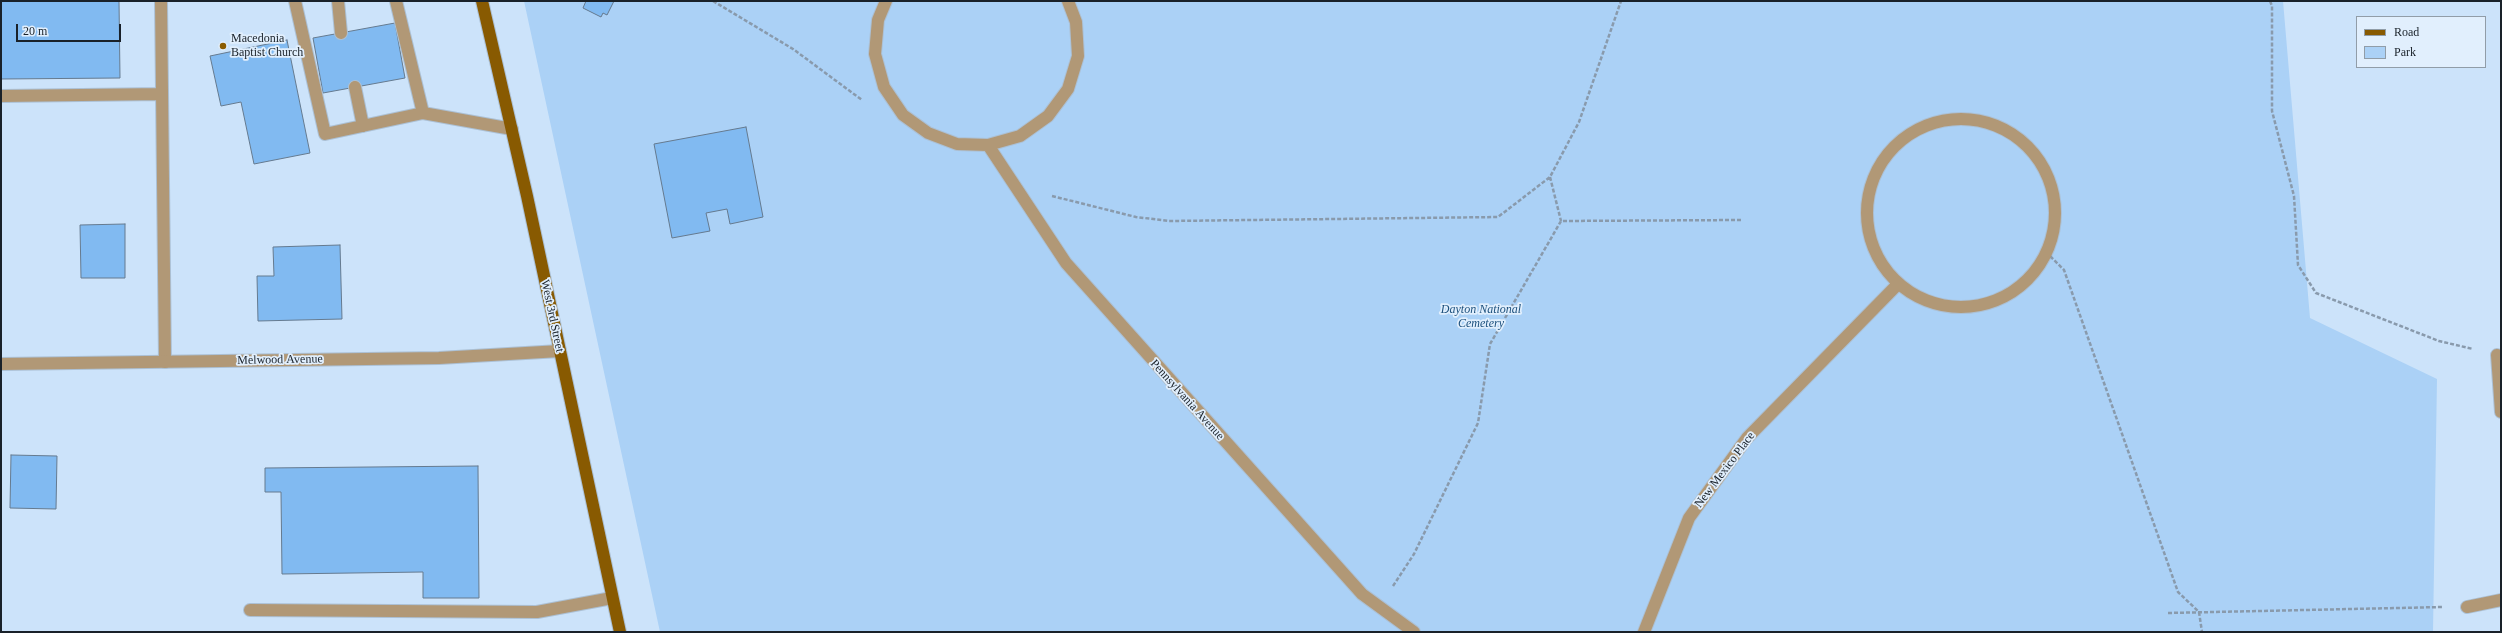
<!DOCTYPE html>
<html>
<head>
<meta charset="utf-8">
<style>
	body { margin:0 }
	#map { position:relative; width:2502px; height:633px; overflow:hidden; background:#cce3fa; font-family:"Times New Roman",serif }
	canvas { display:block }
	.frame { position:absolute; inset:0; border:2px solid #192129; pointer-events:none }
	.legend { position:absolute; left:2356px; top:16px; width:130px; height:52px; box-sizing:border-box; background:#e1effd; border:1px solid #919da8; margin:0; padding:5px 7px; list-style:none; font-size:12px; color:#192129 }
	.legend li { display:flex; align-items:center; gap:8px; height:20px }
	.legend b { width:20px; border:1px solid #919da8 }
	.scale { position:absolute; left:16px; top:24px; width:105px; height:18px; box-sizing:border-box; border:2px solid #192129; border-top:0; padding-left:5px; font-size:12px; line-height:14px; white-space:nowrap; color:#192129; -webkit-text-stroke:3px #e1effd; paint-order:stroke }
</style>
</head>
<body>
<div id="map">
<canvas width="2502" height="633"></canvas>
<div class="frame"></div>
<ul class="legend">
<li><b style="height:5px;background:#885a01"></b>Road</li>
<li><b style="height:11px;background:#abd1f6"></b>Park</li>
</ul>
<div class="scale">20 m</div>
</div>
<script>
const c = document.querySelector('canvas').getContext('2d');
c.lineJoin = 'round';
function fill(path, color) {
  c.fillStyle = color;
  c.fill(path, 'evenodd');
}
function toPath(rows) {
  const path = new Path2D();
  for (const r of rows) {
    if (r.length === 3) {
      path.moveTo(r[0] + r[2], r[1]);
      path.arc(r[0], r[1], r[2], 0, 2 * Math.PI);
      continue;
    }
    path.moveTo(r[0], r[1]);
    for (let i = 2; i < r.length; i += 2) path.lineTo(r[i], r[i + 1]);
  }
  return path;
}
function strokePath(path, color, width, dash) {
  c.strokeStyle = color;
  c.lineWidth = width;
  c.lineCap = dash ? 'butt' : 'round';
  c.setLineDash(dash || []);
  c.stroke(path);
}
function write(font, color, halo, rows, align = 'center') {
  c.font = font + ' "Times New Roman",serif';
  c.lineWidth = 3.5;
  c.setLineDash([]);
  c.textBaseline = 'middle';
  c.strokeStyle = halo;
  c.fillStyle = color;
  for (const [text, x, y, turn = 0] of rows) {
    c.save();
    c.translate(x, y);
    c.rotate((+turn || 0) * Math.PI / 180);
    c.textAlign = isNaN(turn) ? turn : align;
    if (halo) c.strokeText(text, 0, 0);
    c.fillText(text, 0, 0);
    c.restore();
  }
}
fill(toPath([
	[524,1,2283,1,2310,318,2437,379,2433,632,660,632]
]), '#abd1f6');
const building = toPath([
	[1,1,119,1,120,78,1,79,1,1],
	[586,1,614,1,607,15,603,13,601,17,583,8,586,1],
	[395,23,405,78,323,93,313,38,395,23],
	[287,40,310,153,254,164,241,102,221,106,210,56,287,40],
	[746,127,763,217,730,224,727,209,706,213,710,231,672,238,654,144,746,127],
	[125,224,125,278,81,278,80,225,125,224],
	[340,245,342,319,258,321,257,276,274,276,273,247,340,245],
	[11,455,57,456,56,509,10,508,11,455],
	[478,466,479,598,423,598,423,572,282,574,281,492,265,492,265,468,478,466]
]);
fill(building, '#81baf1');
strokePath(building, '#657a8f', 1);
const lane = toPath([
	[161,1,165,362],
	[295,1,325,134,423,113],
	[338,1,341,33],
	[396,1,423,113,512,129],
	[355,87,363,126],
	[1,96,162,94],
	[2497,355,2501,412],
	[2467,607,2501,600],
	[250,610,537,612,612,598]
]);
const street = toPath([
	[886,1,878,20,875,54,884,87,903,115,928,133,957,144,988,145,1020,136,1048,116,1068,89,1078,56,1076,22,1068,1],
	[1961,213,94],
	[988,145,1066,263,1362,594,1414,632],
	[1,364,439,358,560,351],
	[1644,632,1689,518,1747,438,1898,284]
]);
const primary = toPath([
	[482,1,527,196,620,632]
]);
strokePath(lane, '#acc0d4', 14);
strokePath(street, '#acc0d4', 14);
strokePath(primary, '#acc0d4', 14);
strokePath(toPath([
	[713,1,793,49,862,100],
	[2270,1,2272,6,2272,111,2294,196,2298,265,2316,293,2439,341,2473,349],
	[1550,177,1561,221],
	[1052,196,1136,217,1169,221,1498,217,1550,177,1579,122,1621,1],
	[2046,252,2064,270,2178,592,2199,612,2202,632],
	[1393,586,1414,554,1478,423,1490,344,1561,221,1741,220],
	[2168,613,2443,607]
]), '#899aac', 2.5, [4, 2]);
strokePath(lane, '#b19876', 12);
strokePath(street, '#b19876', 12);
strokePath(primary, '#885a01', 12);
for (const [x, y, r, color] of [
	[223,46,4,"#8a5b00"]
]) {
  const dot = new Path2D();
  dot.arc(x, y, r, 0, 2 * Math.PI);
  c.fillStyle = color;
  c.fill(dot);
  strokePath(dot, '#e1effd', 1.5);
}
write('12px', '#192129', '#e1effd', [
	["Macedonia",231,39],
	["Baptist Church",231,53]
], 'left');
write('italic 12px', '#1c507d', '#e1effd', [
	["Dayton National",1481,310],
	["Cemetery",1481,324]
]);
write('12px', '#192129', '#e1effd', [
	["West 3rd Street",552,316,78],
	["Melwood Avenue",280,360,-1],
	["Pennsylvania Avenue",1187,400,48],
	["New Mexico Place",1725,470,-53]
]);
</script>
</body>
</html>
